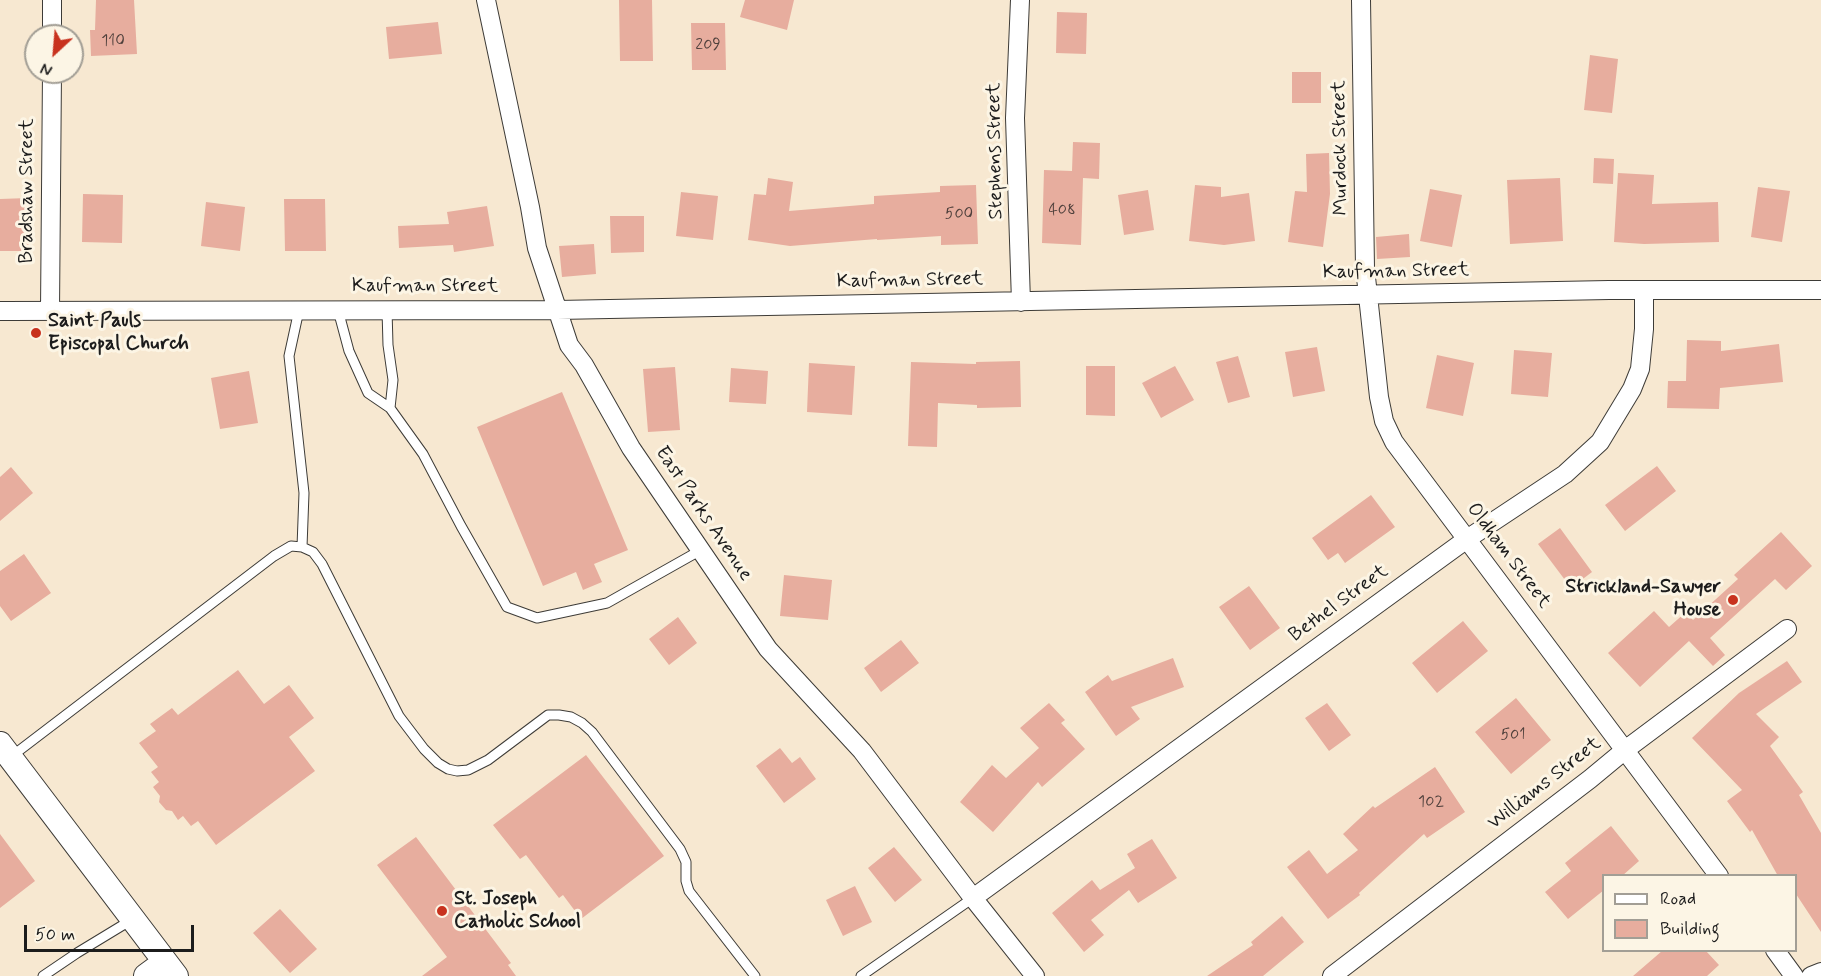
<!DOCTYPE html>
<html>
<head>
<meta charset="utf-8">
<style>
	body { margin:0 }
	#map { position:relative; width:1821px; height:976px; overflow:hidden; background:#f7e8d1; font-family:Mynerve,sans-serif }
	canvas { display:block }
	.legend { position:absolute; left:1602px; top:874px; width:195px; height:78px; box-sizing:border-box; background:#fcf5e5; border:2px solid #a29e95; margin:0; padding:8px 10px; list-style:none; font-size:18px; color:#1c1c1c }
	.legend li { display:flex; align-items:center; gap:12px; height:30px }
	.legend b { width:30px; border:2px solid #a29e95 }
	.north { position:absolute; left:24px; top:24px; width:60px; height:60px; box-sizing:border-box; background:#fcf5e5; border:2px solid #a29e95; border-radius:50%; rotate:206deg; font-size:16px; font-weight:700; line-height:24px; text-align:center; color:#1c1c1c }
	.north::after { content:''; display:block; margin:auto; width:21px; height:27px; background:#c8321e; clip-path:polygon(50% 0,100% 100%,50% 72%,0 100%) }
	.scale { position:absolute; left:24px; top:925px; width:170px; height:27px; box-sizing:border-box; border:3px solid #1c1c1c; border-top:0; padding-left:8px; font-size:18px; line-height:21px; white-space:nowrap; color:#1c1c1c; -webkit-text-stroke:4px #fcf5e5; paint-order:stroke }
</style>
</head>
<body>
<div id="map">
<canvas width="1821" height="976"></canvas>
<ul class="legend">
<li><b style="height:8px;background:#fff"></b>Road</li>
<li><b style="height:16px;background:#e7ad9e"></b>Building</li>
</ul>
<div class="north">N</div>
<div class="scale">50 m</div>
</div>
<script>
const c = document.querySelector('canvas').getContext('2d');
c.lineJoin = 'round';
function fill(path, color) {
  c.fillStyle = color;
  c.fill(path, 'evenodd');
}
function toPath(rows) {
  const path = new Path2D();
  for (const r of rows) {
    path.moveTo(r[0], r[1]);
    for (let i = 2; i < r.length; i += 2) path.lineTo(r[i], r[i + 1]);
  }
  return path;
}
function strokePath(path, color, width, dash) {
  c.strokeStyle = color;
  c.lineWidth = width;
  c.lineCap = dash ? 'butt' : 'round';
  c.setLineDash(dash || []);
  c.stroke(path);
}
function write(font, color, halo, rows, align = 'center') {
  c.font = font + ' Mynerve,sans-serif';
  c.lineWidth = 6;
  c.setLineDash([]);
  c.textBaseline = 'middle';
  c.strokeStyle = halo;
  c.fillStyle = color;
  for (const [text, x, y, turn = 0] of rows) {
    c.save();
    c.translate(x, y);
    c.rotate((+turn || 0) * Math.PI / 180);
    c.textAlign = isNaN(turn) ? turn : align;
    if (halo) c.strokeText(text, 0, 0);
    c.fillText(text, 0, 0);
    c.restore();
  }
}
fill(toPath([
	[96,0,134,0,137,54,91,56,90,30,95,30],
	[619,0,652,0,653,61,620,61],
	[745,0,794,0,787,30,740,17],
	[1057,12,1087,13,1086,54,1056,53],
	[438,22,442,54,389,59,386,27],
	[691,23,725,23,726,70,692,70],
	[1590,55,1618,59,1612,113,1584,110],
	[1292,72,1321,72,1321,103,1292,103],
	[1073,142,1100,143,1099,179,1083,178,1081,245,1042,243,1044,170,1072,171],
	[1329,153,1330,194,1323,247,1288,242,1295,191,1307,192,1306,154],
	[1594,158,1614,159,1613,184,1593,183],
	[1618,173,1654,175,1652,204,1718,202,1719,242,1644,244,1614,242],
	[768,178,793,182,789,211,874,204,874,196,940,192,940,186,976,185,978,244,941,245,941,236,877,240,877,239,790,246,748,240,754,194,766,195],
	[1560,178,1563,241,1510,244,1507,180],
	[1195,185,1221,187,1221,197,1249,193,1255,241,1224,245,1189,241],
	[1758,187,1790,191,1782,242,1751,237],
	[1430,189,1462,195,1452,247,1420,241],
	[1148,190,1154,230,1124,235,1118,195],
	[681,192,718,196,713,240,676,236],
	[83,194,123,195,122,243,82,242],
	[28,198,29,251,0,251,0,199],
	[284,199,325,199,326,251,285,251],
	[206,202,245,207,240,251,201,246],
	[487,206,494,246,454,252,453,245,399,248,398,226,449,224,447,212],
	[610,216,644,216,644,252,611,253],
	[1409,234,1410,257,1377,259,1376,237],
	[594,244,596,274,562,277,559,246],
	[1687,340,1721,341,1721,351,1779,344,1783,382,1720,388,1719,409,1667,408,1668,381,1686,381],
	[1317,347,1325,391,1293,397,1285,352],
	[1514,350,1552,353,1548,397,1511,394],
	[1437,355,1474,363,1463,416,1426,408],
	[1238,356,1250,397,1228,403,1216,362],
	[1020,361,1021,407,977,408,977,405,938,403,937,447,908,446,911,362,976,364,976,362],
	[809,363,855,366,852,415,807,412],
	[1086,366,1115,366,1115,416,1086,415],
	[1175,366,1194,400,1161,418,1142,383],
	[675,367,680,430,648,432,643,369],
	[731,368,768,371,766,404,729,402],
	[249,371,258,423,220,429,211,378],
	[562,392,628,550,594,564,602,582,583,590,576,572,543,586,477,427],
	[1657,466,1676,491,1625,531,1605,505],
	[11,467,33,493,0,521,0,477],
	[1371,495,1395,527,1345,563,1338,553,1328,560,1312,538],
	[1560,528,1592,572,1571,588,1538,544],
	[1781,532,1812,566,1786,590,1775,579,1710,638,1725,655,1713,666,1689,641,1640,687,1608,653,1654,611,1669,627,1686,612,1693,620,1738,579,1734,575],
	[24,554,51,593,11,621,0,606,0,571],
	[784,575,832,580,828,620,780,616],
	[1249,586,1280,628,1250,650,1219,607],
	[678,617,697,643,669,665,649,639],
	[1463,621,1488,651,1437,693,1412,663],
	[901,640,919,663,881,692,864,668],
	[1173,658,1184,687,1131,707,1140,719,1116,736,1085,692,1108,675,1112,681],
	[1787,661,1802,682,1756,714,1779,737,1770,746,1803,792,1799,795,1821,833,1821,932,1796,894,1796,876,1778,876,1752,830,1750,832,1727,801,1742,790,1692,738,1739,693],
	[238,670,264,704,289,685,314,718,289,737,315,771,216,845,198,821,191,826,183,816,178,820,172,811,166,810,159,802,160,796,153,787,159,782,151,772,158,767,139,743,156,731,150,724,172,708,178,715],
	[1516,698,1551,740,1511,774,1475,732],
	[1049,703,1065,720,1061,723,1085,749,1042,787,1038,782,993,832,960,802,992,765,1006,778,1039,748,1020,728],
	[1327,703,1351,735,1329,751,1305,718],
	[780,748,792,763,800,757,816,779,784,803,756,766],
	[586,755,664,856,581,919,563,895,559,898,526,855,520,859,493,825],
	[1435,767,1465,812,1427,838,1424,834,1359,893,1360,895,1328,919,1287,867,1309,850,1327,874,1358,850,1343,834,1373,806,1375,808],
	[1611,826,1639,861,1622,876,1604,876,1604,890,1568,919,1545,892,1571,871,1565,863],
	[0,834,35,881,0,908],
	[416,837,511,963,508,965,516,976,422,976,447,957,377,865],
	[1152,839,1177,878,1138,903,1129,890,1091,920,1104,935,1084,952,1052,913,1092,880,1100,890,1135,868,1127,854],
	[894,847,922,880,895,902,868,868],
	[855,886,872,922,843,936,826,900],
	[280,909,317,949,290,973,253,933],
	[1282,916,1304,942,1263,976,1207,976,1253,945,1251,942],
	[1662,951,1706,951,1719,965,1707,976,1633,976]
]), '#e7ad9e');
const lane = toPath([
	[299,310,289,356,304,493,302,547],
	[338,310,349,351,368,393,390,408,393,380,388,345,387,310],
	[390,408,423,454,461,526,507,607,537,618,607,603,701,550],
	[12,756,274,556,291,546,302,547,313,552,322,564,399,716,424,749,438,763,448,769,457,771,468,770,488,760,548,715,559,715,571,717,582,723,592,732,680,849,686,862,686,881,689,891,755,976],
	[43,976,77,953,133,919],
	[861,976,973,898]
]);
const street = toPath([
	[486,0,530,207,537,248,569,345,584,365,631,448,768,649,862,751,973,898,1035,976],
	[1020,0,1015,118,1021,302],
	[1361,0,1365,268,1379,397,1384,421,1394,442,1719,876],
	[52,36,52,0],
	[50,310,52,72],
	[0,311,557,310,1609,290,1821,290],
	[973,898,1467,539,1565,474,1600,442,1632,389,1640,369,1644,329,1644,290],
	[1775,950,1794,976],
	[1332,976,1590,779,1625,750,1787,629],
	[1811,976,1821,972]
]);
const secondary = toPath([
	[0,744,176,976],
	[146,976,165,962]
]);
strokePath(lane, '#3d3b37', 11);
strokePath(street, '#3d3b37', 20);
strokePath(secondary, '#3d3b37', 26);
strokePath(lane, '#fff', 9);
strokePath(street, '#fff', 18);
strokePath(secondary, '#fff', 24);
for (const [x, y, r, color] of [
	[36,333,6,"#c8321e"],
	[1733,600,6,"#c8321e"],
	[442,911,6,"#c8321e"]
]) {
  const dot = new Path2D();
  dot.arc(x, y, r, 0, 2 * Math.PI);
  c.fillStyle = color;
  c.fill(dot);
  strokePath(dot, '#fcf5e5', 2);
}
write('16px', '#4f403c', null, [
	["110",113,42],
	["209",708,46],
	["408",1062,211],
	["500",959,215],
	["501",1513,736],
	["102",1431,803]
]);
write('20px', '#1c1c1c', '#fcf5e5', [
	["Murdock Street",1341,148,-91],
	["Stephens Street",996,151,-91],
	["Bradshaw Street",28,191,-90],
	["Kaufman Street",1396,272,-1],
	["Kaufman Street",910,281,-1],
	["Kaufman Street",425,287],
	["East Parks Avenue",703,514,56],
	["Oldham Street",1508,556,53],
	["Bethel Street",1339,604,-36],
	["Williams Street",1545,784,-38]
]);
write('bold 20px', '#1c1c1c', '#fcf5e5', [
	["Saint Pauls",48,322],
	["Episcopal Church",48,345],
	["Strickland-Sawyer",1721,588,"right"],
	["House",1721,611,"right"],
	["St. Joseph",454,900],
	["Catholic School",454,923]
], 'left');
</script>
</body>
</html>
